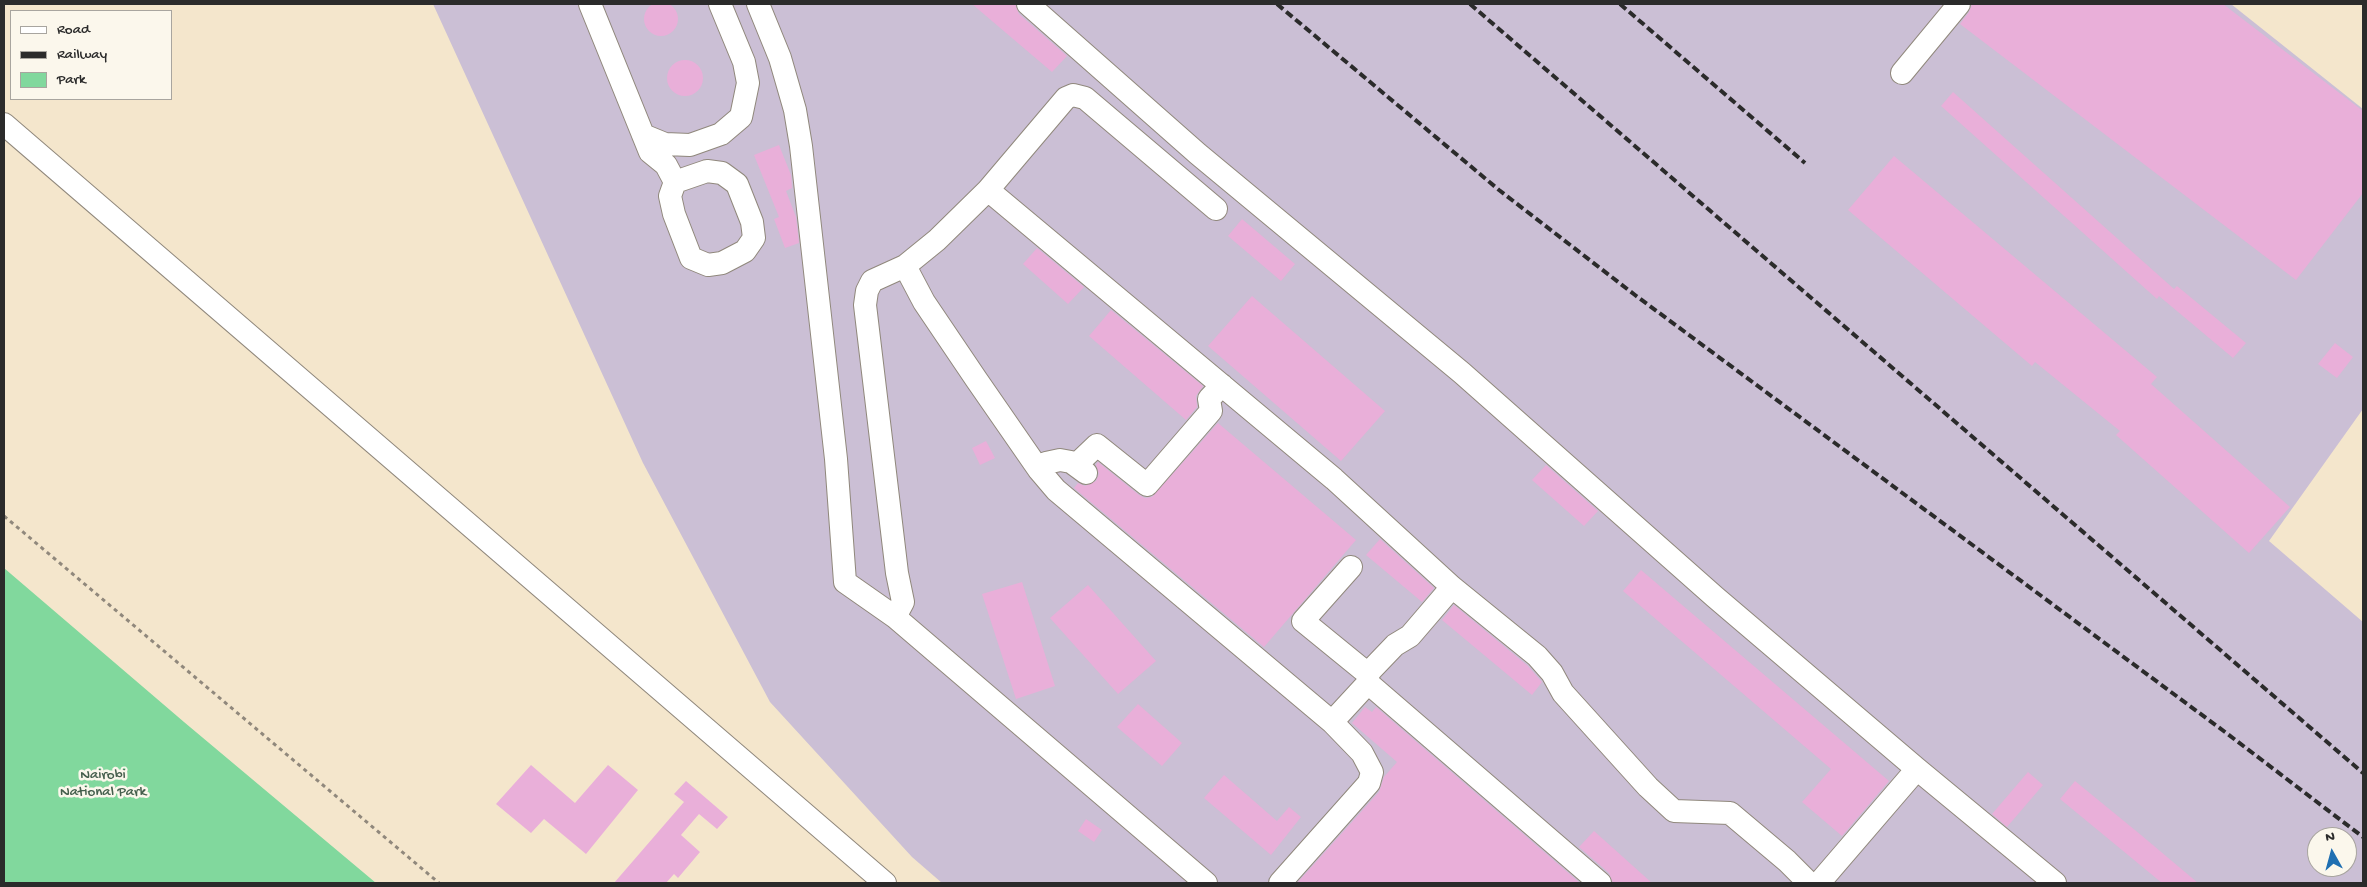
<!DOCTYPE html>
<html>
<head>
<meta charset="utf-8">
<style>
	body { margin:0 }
	#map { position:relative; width:2367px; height:887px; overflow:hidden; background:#f4e6cc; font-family:"Gochi Hand",sans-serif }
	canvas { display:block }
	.frame { position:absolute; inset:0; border:5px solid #2b2b2b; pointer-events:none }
	.legend { position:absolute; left:10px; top:10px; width:162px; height:90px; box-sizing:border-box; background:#fbf7ec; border:1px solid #a8a59f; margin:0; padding:6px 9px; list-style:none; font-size:15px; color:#2b2b2b }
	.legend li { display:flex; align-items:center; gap:10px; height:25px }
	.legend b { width:25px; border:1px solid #a8a59f }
	.north { position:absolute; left:2307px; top:827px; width:50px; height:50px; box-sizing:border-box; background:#fbf7ec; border:1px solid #a8a59f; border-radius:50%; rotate:353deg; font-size:14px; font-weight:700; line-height:20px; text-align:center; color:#2b2b2b }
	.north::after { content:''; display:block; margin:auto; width:18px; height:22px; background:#1f6fb2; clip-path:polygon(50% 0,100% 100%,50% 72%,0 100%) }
</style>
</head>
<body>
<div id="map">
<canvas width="2367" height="887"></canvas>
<div class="frame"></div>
<ul class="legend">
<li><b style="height:6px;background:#fff"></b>Road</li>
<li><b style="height:6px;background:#2b2b2b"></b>Railway</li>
<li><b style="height:14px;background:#81d89d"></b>Park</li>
</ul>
<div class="north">N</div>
</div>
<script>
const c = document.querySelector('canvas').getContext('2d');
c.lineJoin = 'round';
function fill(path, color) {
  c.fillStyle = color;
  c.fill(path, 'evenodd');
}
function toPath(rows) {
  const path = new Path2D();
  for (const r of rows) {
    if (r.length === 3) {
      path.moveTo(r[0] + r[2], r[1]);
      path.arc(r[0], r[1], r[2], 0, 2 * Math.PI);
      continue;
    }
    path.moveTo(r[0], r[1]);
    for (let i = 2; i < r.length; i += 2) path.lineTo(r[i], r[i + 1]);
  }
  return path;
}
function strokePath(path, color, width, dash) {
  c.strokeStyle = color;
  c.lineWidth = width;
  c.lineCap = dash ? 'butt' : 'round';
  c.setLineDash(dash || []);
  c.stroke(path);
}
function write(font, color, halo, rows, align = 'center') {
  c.font = font + ' "Gochi Hand",sans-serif';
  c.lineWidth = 5;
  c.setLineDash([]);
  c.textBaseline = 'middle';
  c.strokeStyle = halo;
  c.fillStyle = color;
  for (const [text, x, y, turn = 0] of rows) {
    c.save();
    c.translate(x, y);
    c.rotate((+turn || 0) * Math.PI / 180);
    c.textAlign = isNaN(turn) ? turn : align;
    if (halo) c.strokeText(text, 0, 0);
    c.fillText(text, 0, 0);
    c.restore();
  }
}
fill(toPath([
	[433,4,2231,4,2363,109,2363,409,2269,541,2363,622,2363,883,942,883,912,857,770,702,643,463],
	[2317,837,2347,837,2347,867,2317,867]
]), '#cbbfd5');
fill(toPath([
	[4,568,184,722,376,883,4,883]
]), '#81d89d');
fill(toPath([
	[661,19,17],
	[972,4,1015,4,1019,14,1067,56,1052,72],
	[1972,4,2223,4,2363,111,2363,193,2296,280,1960,24,1969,12],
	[685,78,18],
	[1953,92,2174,289,2177,286,2246,343,2233,358,2159,296,2157,299,1941,106],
	[779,145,791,175,792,188,786,191,796,217,799,243,785,248,774,219,779,217,754,155],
	[1894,156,2157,377,2151,384,2290,507,2249,553,2116,435,2120,431,2035,362,2032,366,1848,210],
	[1242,219,1295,264,1281,281,1228,236],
	[1037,248,1084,287,1068,304,1023,264],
	[1252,296,1385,411,1341,461,1208,346],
	[1111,310,1203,386,1196,396,1197,407,1186,420,1089,336],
	[2335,343,2353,357,2337,378,2318,364],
	[1218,423,1356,540,1264,647,1074,488,1078,483,1085,486,1096,481,1099,474,1096,465,1098,462,1139,495,1145,498,1152,497],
	[986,441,995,458,980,465,972,448],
	[1546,465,1598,511,1584,526,1532,480],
	[1380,539,1434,588,1422,602,1366,555],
	[1641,570,1889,781,1842,836,1802,802,1831,769,1623,591],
	[1022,582,1055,686,1016,699,982,594],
	[1088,585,1156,661,1118,694,1050,618],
	[1454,605,1528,666,1541,681,1542,682,1532,695,1442,620],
	[1138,704,1182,743,1162,766,1117,727],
	[1365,707,1372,712,1376,707,1580,883,1297,883,1379,792,1384,777,1397,762,1352,723],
	[531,765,575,803,608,765,638,790,586,854,544,819,531,833,496,804],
	[2028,772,2043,785,2007,827,1992,814],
	[1224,775,1277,821,1289,807,1301,817,1271,855,1204,798],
	[686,781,728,817,717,829,699,814,681,835,700,852,678,878,674,874,666,883,614,883,684,802,674,794],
	[2075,781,2141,835,2198,883,2162,883,2060,799],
	[1086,819,1102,830,1094,842,1078,831],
	[1594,831,1652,883,1613,883,1609,873,1579,847]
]), '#e9afd9');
const minor = toPath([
	[590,4,650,152,666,165,675,182],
	[758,4,780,58,795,110,801,146,836,459,845,582,895,617,1206,883],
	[1028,4,1198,154,1462,373,1715,597,1917,769,2055,883],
	[1902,73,1959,4],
	[4,124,885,883],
	[643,135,665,144,690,145,721,134,741,117,748,83,744,62,720,4],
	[707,171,722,173,737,184,752,222,754,238,745,251,722,263,708,265,691,258,674,214,670,196,675,182,707,171],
	[988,190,1334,479,1452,587,1537,656,1552,673,1563,693,1648,787,1674,811,1730,813,1787,861,1809,883],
	[905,266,924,302,976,379,1039,470,1056,490,1332,722,1362,753,1372,772,1369,783,1280,883],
	[1076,465,1097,445,1147,485,1211,411,1209,399,1222,385],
	[1039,470,1046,463,1060,460,1071,462,1086,473],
	[1351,567,1303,621,1368,674],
	[895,617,903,602,897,573,865,305,867,291,872,281,905,266,937,240,988,190,1066,98,1073,95,1085,98,1216,209],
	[1368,683,1600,883],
	[1332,722,1368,683,1368,674,1372,669,1395,645,1410,636,1452,587],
	[1819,883,1917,769]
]);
strokePath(minor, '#90887c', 24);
strokePath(toPath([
	[4,516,439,883]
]), '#90887c', 3, [4, 4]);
strokePath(minor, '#fff', 22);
strokePath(toPath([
	[1277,4,1499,190,1635,295,2225,732,2363,837],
	[1470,4,2363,773],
	[1620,4,1805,163]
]), '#2b2b2b', 4, [8, 4]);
write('15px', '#455f4d', '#fbf7ec', [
	["Nairobi",103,776],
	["National Park",103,793]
]);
</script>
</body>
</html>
